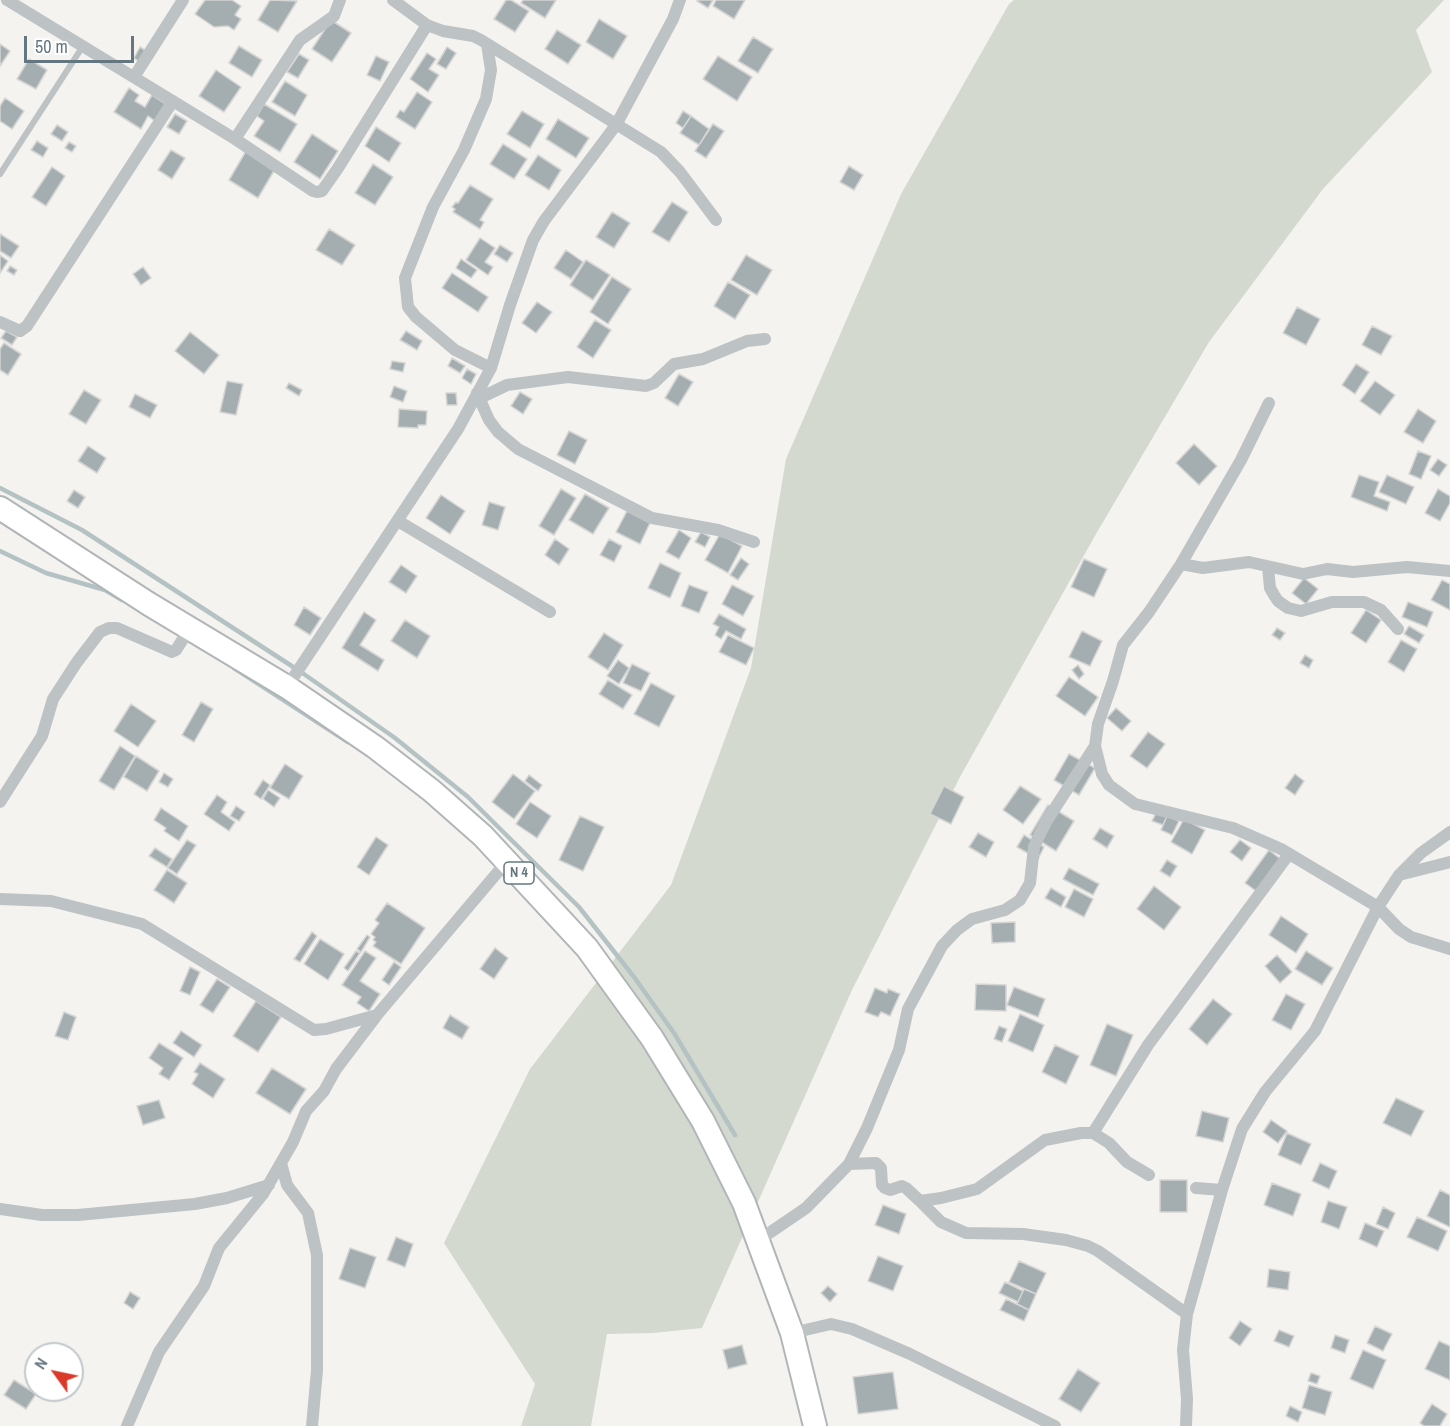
<!DOCTYPE html>
<html>
<head>
<meta charset="utf-8">
<style>
	body { margin:0 }
	#map { position:relative; width:1450px; height:1426px; overflow:hidden; background:#f4f3f0; font-family:"Archivo Narrow",sans-serif }
	canvas { display:block }
	.north { position:absolute; left:24px; top:1342px; width:60px; height:60px; box-sizing:border-box; background:#fff; border:2px solid #c1c9cc; border-radius:50%; rotate:303deg; font-size:16px; font-weight:700; line-height:24px; text-align:center; color:#647780 }
	.north::after { content:''; display:block; margin:auto; width:21px; height:27px; background:#db3929; clip-path:polygon(50% 0,100% 100%,50% 72%,0 100%) }
	.scale { position:absolute; left:24px; top:36px; width:110px; height:27px; box-sizing:border-box; border:3px solid #647780; border-top:0; padding-left:8px; font-size:18px; line-height:21px; white-space:nowrap; color:#647780; -webkit-text-stroke:4px #fff; paint-order:stroke }
</style>
</head>
<body>
<div id="map">
<canvas width="1450" height="1426"></canvas>
<div class="north">N</div>
<div class="scale">50 m</div>
</div>
<script>
const c = document.querySelector('canvas').getContext('2d');
c.lineJoin = 'round';
function fill(path, color) {
  c.fillStyle = color;
  c.fill(path, 'evenodd');
}
function toPath(rows) {
  const path = new Path2D();
  for (const r of rows) {
    path.moveTo(r[0], r[1]);
    for (let i = 2; i < r.length; i += 2) path.lineTo(r[i], r[i + 1]);
  }
  return path;
}
function strokePath(path, color, width, dash) {
  c.strokeStyle = color;
  c.lineWidth = width;
  c.lineCap = dash ? 'butt' : 'round';
  c.setLineDash(dash || []);
  c.stroke(path);
}
function write(font, color, halo, rows, align = 'center') {
  c.font = font + ' "Archivo Narrow",sans-serif';
  c.lineWidth = 6;
  c.setLineDash([]);
  c.textBaseline = 'middle';
  c.strokeStyle = halo;
  c.fillStyle = color;
  for (const [text, x, y, turn = 0] of rows) {
    c.save();
    c.translate(x, y);
    c.rotate((+turn || 0) * Math.PI / 180);
    c.textAlign = isNaN(turn) ? turn : align;
    if (halo) c.strokeText(text, 0, 0);
    c.fillText(text, 0, 0);
    c.restore();
  }
}
fill(toPath([
	[1014,0,1444,0,1416,30,1432,72,1323,189,1209,342,1096,534,960,777,852,990,702,1328,653,1333,607,1334,591,1426,521,1426,535,1384,444,1243,530,1069,671,885,751,668,786,459,901,194,1009,4]
]), '#d4d9cf');
strokePath(toPath([
	[0,488,82,530,301,672,395,738,468,797,579,907,634,977,674,1033,735,1135],
	[0,551,46,573,105,590,122,600],
	[234,668,348,742]
]), '#b4c2c4', 4.5);
const building = toPath([
	[205,0,232,0,241,6,235,15,241,19,234,30,228,26,214,27,195,14,205,0],
	[270,0,297,1,278,32,258,20,270,0],
	[506,0,511,0,529,11,515,32,494,19,506,0],
	[523,0,556,0,545,18,521,3,523,0],
	[698,0,713,0,708,8,697,1,698,0],
	[716,0,745,0,734,19,713,6,716,0],
	[599,19,627,36,613,59,586,42,599,19],
	[331,20,351,33,332,62,312,49,331,20],
	[557,30,581,45,568,64,545,49,557,30],
	[753,37,773,49,758,73,738,61,753,37],
	[0,44,10,51,0,66,0,44],
	[239,46,262,60,252,77,229,63,239,46],
	[140,47,148,52,141,63,134,58,140,47],
	[447,47,456,53,446,69,437,64,447,47],
	[427,53,436,59,429,69,439,75,428,92,410,79,427,53],
	[299,54,309,60,298,78,287,72,299,54],
	[376,56,389,62,380,81,367,75,376,56],
	[718,56,752,77,737,101,703,79,718,56],
	[29,59,47,70,36,89,17,79,29,59],
	[216,70,241,87,224,112,199,96,216,70],
	[285,81,307,95,295,116,272,102,285,81],
	[129,88,139,95,135,101,145,107,152,95,166,104,155,121,148,116,141,129,114,112,129,88],
	[417,92,432,102,415,129,396,117,400,110,404,112,417,92],
	[5,98,24,111,12,129,0,121,0,106,5,98],
	[264,104,297,124,280,152,254,136,264,121,257,116,264,104],
	[522,111,544,124,530,148,507,134,522,111],
	[683,111,691,116,683,128,676,123,683,111],
	[175,114,187,121,179,134,167,127,175,114],
	[691,116,709,129,699,145,680,133,691,116],
	[558,119,589,138,576,158,546,139,558,119],
	[713,124,724,131,706,158,695,151,713,124],
	[57,125,68,132,62,141,51,134,57,125],
	[376,127,401,143,389,162,365,146,376,127],
	[312,134,338,151,320,179,294,162,312,134],
	[37,141,48,148,43,157,31,150,37,141],
	[69,142,76,146,72,152,65,148,69,142],
	[503,144,527,159,514,179,490,164,503,144],
	[171,150,185,158,172,179,158,170,171,150],
	[246,151,275,169,258,198,229,180,246,151],
	[538,155,561,170,549,190,525,175,538,155],
	[373,164,393,177,375,205,355,193,373,164],
	[849,166,863,175,854,190,840,182,849,166],
	[52,167,65,176,46,206,32,197,52,167],
	[470,185,493,199,480,220,484,222,480,229,453,212,455,209,452,207,456,202,458,203,470,185],
	[672,202,688,212,669,242,652,232,672,202],
	[612,212,630,223,614,248,596,237,612,212],
	[329,229,355,245,342,265,316,250,329,229],
	[0,234,19,246,11,258,0,251,0,234],
	[480,238,495,248,485,262,493,267,488,275,466,260,480,238],
	[500,245,513,253,507,262,494,254,500,245],
	[566,250,583,262,571,279,554,268,566,250],
	[0,255,8,261,0,273,0,255],
	[746,255,772,270,757,295,731,280,746,255],
	[461,259,477,270,471,278,456,268,461,259],
	[586,260,610,275,593,300,570,285,586,260],
	[10,266,17,270,14,275,7,271,10,266],
	[143,267,151,278,141,285,133,274,143,267],
	[452,273,488,297,478,312,442,288,452,273],
	[612,277,631,289,608,324,590,312,612,277],
	[728,282,750,295,735,319,714,306,728,282],
	[537,302,552,312,536,333,522,323,537,302],
	[1297,307,1320,319,1306,345,1283,333,1297,307],
	[595,320,611,330,593,358,577,347,595,320],
	[1372,326,1392,336,1381,355,1362,345,1372,326],
	[6,331,17,337,12,345,1,338,6,331],
	[406,331,422,341,417,350,400,340,406,331],
	[190,332,219,355,204,374,175,351,190,332],
	[4,343,21,354,8,375,0,370,0,349,4,343],
	[452,358,465,366,460,373,448,366,452,358],
	[392,361,405,363,403,372,390,369,392,361],
	[1356,364,1369,372,1355,394,1342,385,1356,364],
	[467,369,476,374,471,384,462,378,467,369],
	[679,374,693,382,678,406,665,398,679,374],
	[227,381,243,384,236,415,220,412,227,381],
	[1375,381,1395,395,1380,415,1360,401,1375,381],
	[289,383,302,390,299,396,286,388,289,383],
	[394,386,407,391,403,402,390,397,394,386],
	[84,390,101,400,86,424,69,414,84,390],
	[520,392,532,399,523,414,511,406,520,392],
	[446,393,456,393,457,405,447,405,446,393],
	[135,394,157,405,150,418,129,407,135,394],
	[399,409,427,411,426,425,418,425,418,428,398,427,399,409],
	[1418,409,1436,421,1423,443,1404,432,1418,409],
	[569,431,587,440,575,464,557,455,569,431],
	[1194,444,1217,466,1199,485,1176,463,1194,444],
	[88,446,106,458,97,473,78,461,88,446],
	[1418,451,1431,456,1421,479,1409,474,1418,451],
	[1438,459,1447,465,1439,476,1430,470,1438,459],
	[1359,475,1379,482,1374,496,1390,502,1387,511,1351,497,1359,475],
	[1387,475,1414,487,1406,504,1379,492,1387,475],
	[561,489,576,498,554,535,539,526,561,489],
	[1438,489,1450,496,1450,503,1440,521,1425,513,1438,489],
	[74,490,85,497,78,508,67,501,74,490],
	[585,494,609,508,593,534,569,520,585,494],
	[441,495,465,511,450,534,426,518,441,495],
	[489,502,505,507,498,530,482,525,489,502],
	[627,511,650,523,640,544,616,532,627,511],
	[679,530,691,538,679,559,666,552,679,530],
	[701,532,710,537,705,547,695,542,701,532],
	[720,534,742,546,728,573,705,560,720,534],
	[555,539,569,549,559,565,545,555,555,539],
	[609,539,622,546,614,562,600,555,609,539],
	[741,558,749,564,738,580,730,575,741,558],
	[1084,559,1107,569,1094,597,1071,587,1084,559],
	[660,563,681,573,670,598,648,588,660,563],
	[401,565,417,576,406,593,389,582,401,565],
	[1304,578,1318,589,1306,604,1292,593,1304,578],
	[1442,580,1450,584,1450,610,1431,600,1442,580],
	[689,585,708,592,699,613,681,606,689,585],
	[732,585,754,596,743,616,722,604,732,585],
	[1408,602,1433,612,1427,627,1402,617,1408,602],
	[304,607,321,618,310,635,294,625,304,607],
	[1366,610,1381,620,1366,643,1351,633,1366,610],
	[364,612,376,620,360,645,384,660,378,671,342,648,364,612],
	[719,614,746,629,741,639,726,631,721,639,715,635,719,627,713,624,719,614],
	[405,620,430,636,417,658,391,641,405,620],
	[1409,626,1424,635,1419,643,1404,634,1409,626],
	[1277,628,1285,633,1280,640,1272,635,1277,628],
	[1082,631,1102,641,1090,666,1069,657,1082,631],
	[604,633,623,645,608,670,588,657,604,633],
	[728,635,754,648,746,665,719,652,728,635],
	[1401,640,1417,649,1404,672,1388,662,1401,640],
	[1305,655,1313,660,1309,668,1300,663,1305,655],
	[618,660,629,668,619,684,607,676,618,660],
	[632,664,650,673,641,691,623,683,632,664],
	[1078,665,1084,674,1079,679,1072,670,1078,665],
	[1069,677,1098,697,1085,716,1056,696,1069,677],
	[608,680,632,695,623,709,599,694,608,680],
	[651,683,675,696,659,727,634,714,651,683],
	[201,702,213,709,194,742,182,735,201,702],
	[131,704,156,721,138,747,114,731,131,704],
	[1116,708,1131,721,1122,731,1107,718,1116,708],
	[1148,732,1165,744,1147,768,1130,756,1148,732],
	[120,746,135,756,114,790,99,781,120,746],
	[1069,754,1095,768,1079,795,1054,780,1069,754],
	[136,756,159,771,147,791,124,777,136,756],
	[285,764,303,776,289,799,270,788,285,764],
	[164,773,173,779,168,787,159,782,164,773],
	[513,774,535,791,514,819,492,802,513,774],
	[1295,774,1304,781,1295,795,1285,788,1295,774],
	[529,775,542,785,538,791,525,781,529,775],
	[263,780,270,785,261,799,254,794,263,780],
	[944,786,964,797,951,824,930,814,944,786],
	[1020,786,1041,799,1023,824,1003,810,1020,786],
	[268,790,280,798,274,807,263,799,268,790],
	[217,795,227,802,221,812,235,822,229,831,204,814,217,795],
	[530,802,551,816,537,838,516,824,530,802],
	[1048,805,1074,821,1056,851,1030,835,1048,805],
	[236,806,245,812,239,821,230,816,236,806],
	[161,808,188,826,179,841,164,831,166,828,154,820,161,808],
	[1157,811,1167,816,1163,825,1152,821,1157,811],
	[580,816,604,827,583,871,559,860,580,816],
	[1167,816,1179,821,1172,835,1161,830,1167,816],
	[1184,819,1205,830,1192,854,1171,842,1184,819],
	[1100,828,1114,836,1107,848,1093,839,1100,828],
	[978,833,994,842,986,857,969,847,978,833],
	[1024,835,1044,847,1038,859,1017,847,1024,835],
	[376,837,388,845,369,875,357,867,376,837],
	[187,840,196,845,177,874,168,868,187,840],
	[1240,840,1251,848,1242,861,1230,852,1240,840],
	[155,848,172,859,167,867,149,856,155,848],
	[1269,850,1287,864,1263,896,1245,883,1269,850],
	[1167,860,1177,866,1170,877,1160,871,1167,860],
	[1069,868,1099,884,1093,895,1063,879,1069,868],
	[167,870,187,883,174,903,154,890,167,870],
	[1154,886,1181,907,1164,930,1137,909,1154,886],
	[1051,888,1066,897,1061,907,1045,898,1051,888],
	[1074,889,1093,899,1084,917,1065,907,1074,889],
	[387,903,425,928,401,964,373,946,376,942,373,940,375,937,371,934,379,923,375,920,387,903],
	[1281,916,1308,934,1296,953,1269,935,1281,916],
	[1015,922,1015,942,992,943,991,923,1015,922],
	[312,932,317,936,300,962,294,959,312,932],
	[367,935,370,937,361,952,357,949,367,935],
	[320,939,344,954,328,980,304,964,320,939],
	[495,948,508,958,494,979,480,969,495,948],
	[356,951,360,953,348,971,344,968,356,951],
	[365,951,376,958,360,981,380,994,369,1011,357,1003,361,997,342,985,365,951],
	[1306,951,1333,968,1322,985,1295,969,1306,951],
	[1277,955,1292,972,1280,983,1265,966,1277,955],
	[394,962,401,967,389,985,382,980,394,962],
	[190,967,200,972,190,995,180,991,190,967],
	[217,979,230,987,213,1013,200,1005,217,979],
	[976,984,1006,985,1006,1011,975,1010,976,984],
	[1014,987,1045,999,1038,1017,1007,1005,1014,987],
	[875,988,887,993,888,989,900,994,890,1016,881,1012,878,1017,865,1012,875,988],
	[1286,994,1305,1004,1291,1030,1272,1020,1286,994],
	[1213,999,1232,1014,1207,1045,1189,1029,1213,999],
	[256,1001,281,1017,258,1052,233,1036,256,1001],
	[64,1012,76,1017,68,1040,55,1036,64,1012],
	[1020,1014,1044,1025,1033,1052,1008,1041,1020,1014],
	[450,1015,469,1027,462,1039,443,1028,450,1015],
	[1107,1024,1133,1035,1116,1076,1090,1065,1107,1024],
	[999,1026,1007,1029,1002,1042,994,1039,999,1026],
	[181,1031,202,1045,194,1057,173,1043,181,1031],
	[159,1043,183,1058,169,1080,159,1074,163,1068,149,1058,159,1043],
	[1055,1045,1079,1056,1066,1084,1042,1072,1055,1045],
	[200,1063,225,1079,213,1098,192,1084,198,1074,194,1072,200,1063],
	[272,1068,306,1089,290,1114,256,1093,272,1068],
	[1396,1098,1424,1111,1411,1136,1383,1123,1396,1098],
	[159,1100,165,1118,143,1125,137,1106,159,1100],
	[1202,1111,1229,1118,1223,1142,1196,1136,1202,1111],
	[1271,1120,1287,1131,1278,1143,1263,1132,1271,1120],
	[1287,1133,1311,1144,1301,1165,1278,1155,1287,1133],
	[1320,1163,1337,1171,1329,1189,1312,1181,1320,1163],
	[1160,1180,1187,1180,1187,1212,1160,1212,1160,1180],
	[1272,1183,1301,1194,1293,1216,1264,1205,1272,1183],
	[1440,1190,1450,1195,1450,1227,1427,1216,1440,1190],
	[1328,1201,1347,1207,1339,1229,1321,1222,1328,1201],
	[883,1205,906,1214,899,1234,875,1225,883,1205],
	[1383,1207,1395,1213,1388,1229,1376,1224,1383,1207],
	[1417,1217,1447,1231,1438,1251,1407,1237,1417,1217],
	[1365,1223,1384,1231,1377,1247,1359,1239,1365,1223],
	[396,1237,413,1244,405,1267,387,1260,396,1237],
	[350,1248,376,1257,365,1288,339,1279,350,1248],
	[878,1256,903,1266,893,1291,868,1281,878,1256],
	[1019,1261,1046,1273,1036,1294,1009,1282,1019,1261],
	[1269,1269,1290,1272,1288,1290,1267,1287,1269,1269],
	[1005,1282,1023,1291,1018,1302,999,1293,1005,1282],
	[828,1286,837,1294,830,1302,821,1293,828,1286],
	[1024,1289,1036,1294,1029,1310,1017,1304,1024,1289],
	[130,1292,140,1298,133,1309,124,1303,130,1292],
	[1006,1299,1029,1310,1024,1321,1000,1310,1006,1299],
	[1240,1321,1252,1329,1240,1346,1229,1338,1240,1321],
	[1375,1326,1392,1334,1383,1351,1367,1343,1375,1326],
	[1279,1330,1294,1336,1289,1347,1274,1341,1279,1330],
	[1335,1335,1349,1340,1345,1353,1331,1348,1335,1335],
	[1439,1341,1450,1346,1450,1380,1425,1369,1439,1341],
	[742,1345,747,1364,728,1369,723,1350,742,1345],
	[1363,1350,1386,1360,1373,1389,1350,1379,1363,1350],
	[1078,1369,1100,1383,1081,1412,1059,1399,1078,1369],
	[893,1372,898,1409,858,1414,853,1377,893,1372],
	[1311,1373,1320,1376,1317,1384,1308,1381,1311,1373],
	[14,1380,36,1394,26,1409,4,1395,14,1380],
	[1309,1385,1332,1392,1325,1415,1302,1408,1309,1385],
	[1432,1404,1447,1414,1440,1426,1424,1426,1420,1423,1432,1404],
	[1290,1406,1302,1412,1298,1422,1286,1416,1290,1406]
]);
fill(building, '#a4aeb1');
strokePath(building, '#d5d5d3', 1.5);
const highway = toPath([
	[0,508,149,604,287,687,375,747,432,791,483,836,587,948,652,1038,703,1121,744,1203,792,1333,815,1426]
]);
strokePath(highway, '#b0b5b7', 26);
strokePath(toPath([
	[0,174,83,46]
]), '#bdc2c4', 6);
strokePath(toPath([
	[7,0,235,139,313,191,317,192,322,191,338,168,427,25],
	[393,0,427,25,443,31,473,36,481,40,661,152,680,172,716,220],
	[487,44,491,70,486,99,464,150,433,207,405,278,408,307,416,317,455,350,491,368],
	[134,77,183,0],
	[235,139,300,40,334,16,340,0],
	[0,322,20,331,27,326,173,101],
	[477,393,489,420,498,432,518,449,652,518,718,530,754,542],
	[480,398,507,385,568,377,646,386,654,383,674,364,703,359,747,341,765,339],
	[1269,403,1241,460,1181,564,1149,612,1123,645,1113,681,1098,724,1095,746,1102,774,1109,785,1135,804,1233,828,1281,849,1378,907,1399,929,1411,937,1450,949],
	[398,521,550,612],
	[1181,564,1203,568,1249,562,1303,574,1327,569,1353,572,1407,567,1450,571],
	[1268,567,1270,588,1274,595,1278,601,1288,608,1301,611,1332,602,1364,602,1381,610,1398,629],
	[287,687,458,429,491,368,510,305,533,240,544,221,616,125,673,19,680,0],
	[0,802,42,736,53,699,77,662,100,632,109,628,117,628,172,652,176,650,190,628],
	[1399,875,1450,862],
	[0,899,51,901,142,924,314,1030,326,1029,377,1015],
	[1093,1133,1148,1045,1289,854],
	[281,1163,287,1185,308,1213,317,1255,317,1370,312,1426],
	[849,1164,876,1163,881,1168,882,1185,885,1188,890,1190,902,1186,906,1188,920,1201,941,1198,977,1189,1045,1140,1081,1133,1093,1133,1109,1143,1127,1162,1149,1175],
	[1196,1188,1222,1190],
	[920,1201,941,1222,966,1233,1023,1234,1066,1240,1088,1246,1098,1251,1187,1314],
	[0,1209,42,1215,78,1215,195,1204,227,1198,269,1185],
	[759,1240,806,1208,849,1164,867,1128,899,1050,908,1009,942,946,957,930,972,919,1005,910,1020,900,1030,883,1034,847,1038,838,1046,822,1095,746],
	[792,1333,831,1324,852,1329,910,1354,1055,1426],
	[127,1426,159,1352,204,1286,219,1248,263,1194,293,1142,306,1111,324,1091,336,1069,377,1015,508,860],
	[1186,1426,1187,1399,1183,1350,1187,1314,1222,1190,1242,1129,1265,1092,1315,1031,1378,907,1399,875,1421,853,1450,832]
]), '#bdc2c4', 12);
strokePath(highway, '#fff', 22);
for (const [x, y, w] of [
	[519,873,30]
]) {
  const box = new Path2D();
  box.roundRect(x - w / 2, y - 11, w, 22, 4.5);
  c.fillStyle = '#fff';
  c.fill(box);
  strokePath(box, '#647780', 1.5);
}
write('bold 14px', '#647780', null, [
	["N 4",519,873]
]);
</script>
</body>
</html>
